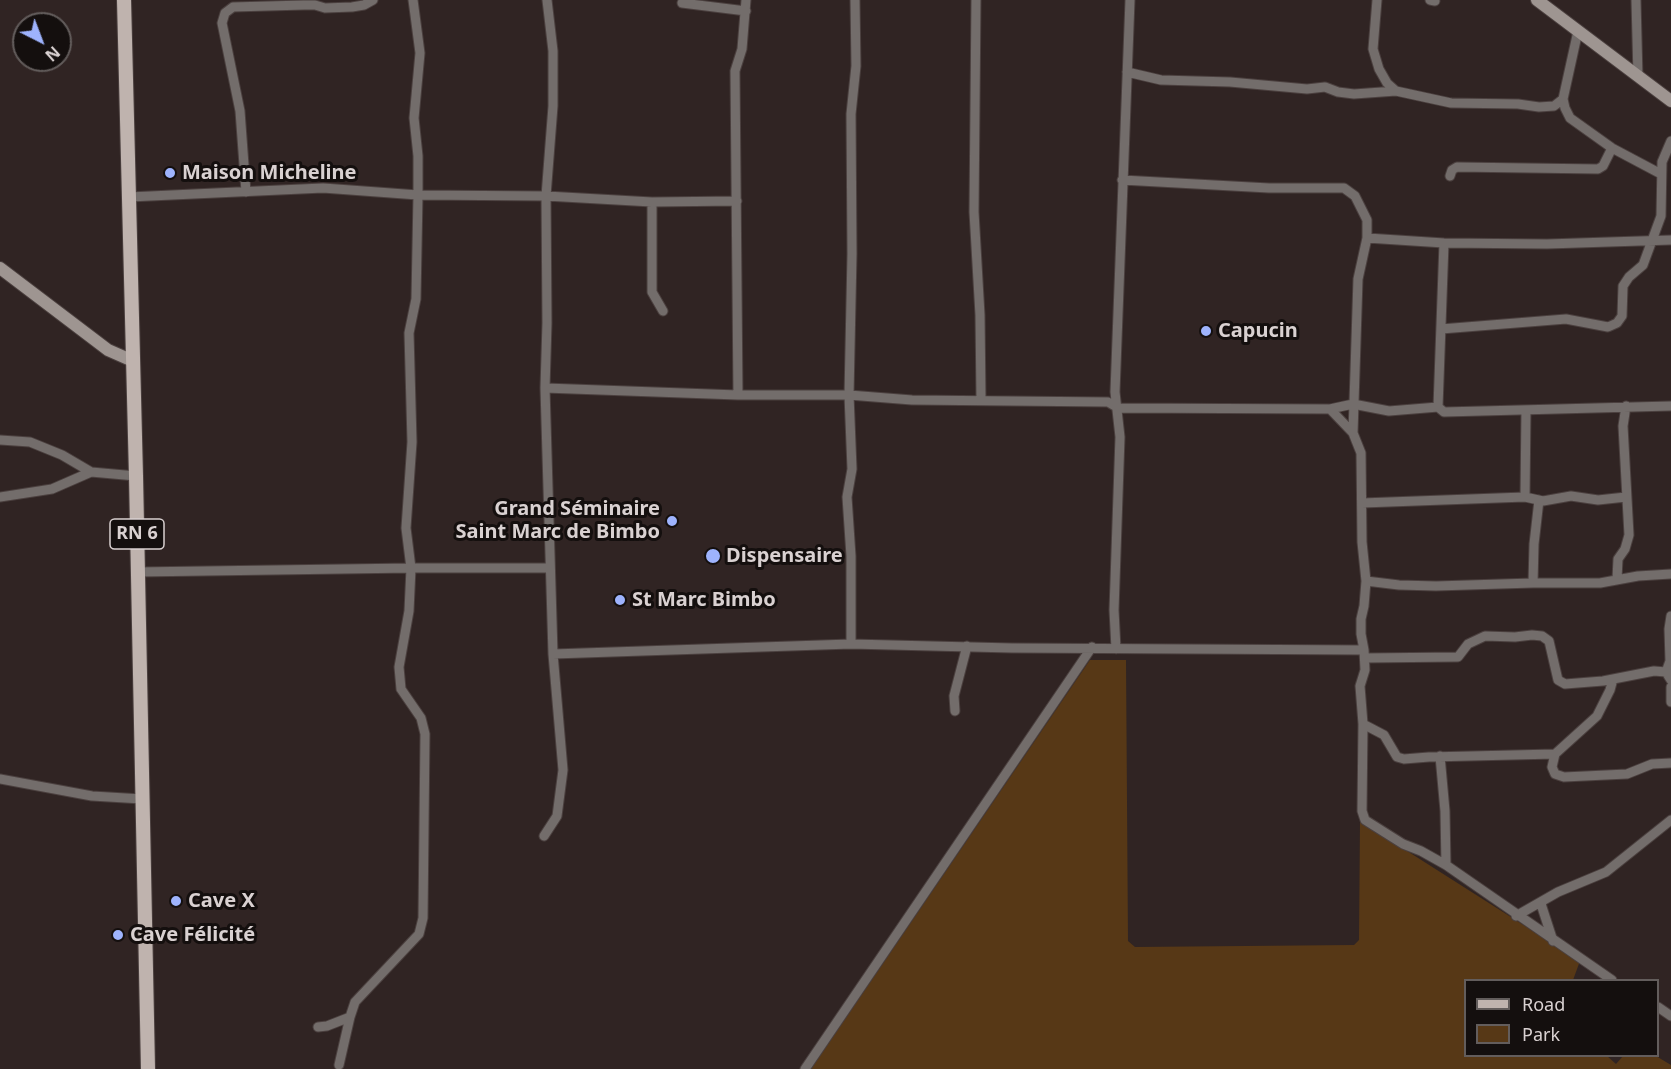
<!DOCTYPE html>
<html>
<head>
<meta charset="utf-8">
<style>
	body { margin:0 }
	#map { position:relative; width:1671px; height:1069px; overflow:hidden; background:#302423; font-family:"Noto Sans",sans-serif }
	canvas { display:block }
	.legend { position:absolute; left:1464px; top:979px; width:195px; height:78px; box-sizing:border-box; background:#140f0e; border:2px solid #635d5c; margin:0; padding:8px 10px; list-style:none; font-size:18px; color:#d9d1d1 }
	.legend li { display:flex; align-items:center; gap:12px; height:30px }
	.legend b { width:30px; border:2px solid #635d5c }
	.north { position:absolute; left:12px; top:12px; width:60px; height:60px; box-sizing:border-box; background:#140f0e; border:2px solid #635d5c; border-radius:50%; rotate:138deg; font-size:16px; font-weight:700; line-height:24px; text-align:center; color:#d9d1d1 }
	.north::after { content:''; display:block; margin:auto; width:21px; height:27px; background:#9eb3fd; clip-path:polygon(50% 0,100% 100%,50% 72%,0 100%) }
</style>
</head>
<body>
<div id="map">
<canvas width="1671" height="1069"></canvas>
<ul class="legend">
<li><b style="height:8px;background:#bfb3ae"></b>Road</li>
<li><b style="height:16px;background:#573816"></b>Park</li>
</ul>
<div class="north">N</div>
</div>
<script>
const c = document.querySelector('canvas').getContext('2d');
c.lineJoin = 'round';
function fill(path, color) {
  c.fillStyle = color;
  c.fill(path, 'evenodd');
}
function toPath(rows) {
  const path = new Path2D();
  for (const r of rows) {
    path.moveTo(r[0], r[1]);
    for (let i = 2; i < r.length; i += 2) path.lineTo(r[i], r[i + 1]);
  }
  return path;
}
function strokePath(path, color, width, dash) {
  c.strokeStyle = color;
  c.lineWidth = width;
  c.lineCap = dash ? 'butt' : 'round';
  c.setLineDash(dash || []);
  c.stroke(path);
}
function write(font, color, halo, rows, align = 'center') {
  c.font = font + ' "Noto Sans",sans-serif';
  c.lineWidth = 6;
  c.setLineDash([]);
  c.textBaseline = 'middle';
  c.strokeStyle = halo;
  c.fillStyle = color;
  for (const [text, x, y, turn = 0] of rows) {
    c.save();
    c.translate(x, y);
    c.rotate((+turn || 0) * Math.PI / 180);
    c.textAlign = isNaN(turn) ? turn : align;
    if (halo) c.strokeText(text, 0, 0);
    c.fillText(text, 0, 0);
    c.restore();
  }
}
fill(toPath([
	[1090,660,1126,660,1128,941,1135,947,1354,945,1359,940,1360,821,1580,961,1573,980,1466,980,1466,1056,1607,1056,1616,1064,1623,1056,1656,1056,1671,1065,1671,1069,811,1069]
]), '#573816');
const street = toPath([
	[976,0,974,212,980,315,981,399],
	[1377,0,1373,49,1379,69,1387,83,1396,91],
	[1430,0,1435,1],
	[1636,0,1638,77],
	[682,3,746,11],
	[1127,72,1161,80,1230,82,1307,89,1325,87,1338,92,1354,94,1396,91,1451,103,1518,104,1539,107,1554,106,1563,99,1578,31],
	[1563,99,1565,108,1570,118,1612,148,1661,174],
	[1450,176,1452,170,1457,167,1598,169,1603,166,1612,148],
	[1122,180,1269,188,1344,188,1355,196,1367,220,1367,238,1358,279,1353,433,1361,453,1362,542,1366,581,1399,585,1436,586,1533,583,1600,583,1638,576,1671,574],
	[246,192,240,111,222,23,225,13,233,7,304,5,315,5,325,8,352,7,364,5,373,0],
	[129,197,323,188,418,195,546,196,652,202,737,201],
	[652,202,652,292,663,311],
	[1367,238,1444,243,1547,244,1671,240],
	[1441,329,1566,319,1608,327,1617,323,1622,316,1623,286,1629,277,1643,265,1661,216,1662,162,1671,141],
	[545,388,738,395,849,395,912,400,1108,402,1118,408,1330,409,1353,404,1389,411,1438,407,1444,412,1671,406],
	[738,395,735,71,742,49,746,0],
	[1438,407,1444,243],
	[1330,409,1353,433],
	[0,440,30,442,62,455,91,472],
	[0,497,52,489,91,472,136,476],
	[1525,497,1526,410],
	[1362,503,1525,497,1543,501,1571,496,1598,500,1626,497],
	[137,572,411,568,550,568],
	[1617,579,1618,559,1625,549,1629,535,1623,426,1626,406],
	[1533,583,1534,544,1539,500],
	[851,644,851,556,847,497,852,469,849,395,852,254,851,114,856,66,855,0],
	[1116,649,1114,610,1120,437,1115,392,1130,0],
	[1364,650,1361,634,1361,619,1364,606,1366,581],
	[553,654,851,644,1012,648,1364,650,1365,670,1360,686,1363,724,1362,811,1365,820,1403,844,1421,851,1446,865,1612,980],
	[1365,658,1458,657,1468,644,1485,636,1515,637,1532,635,1542,636,1549,641,1558,680,1565,684,1603,681,1654,671,1666,672,1671,680],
	[1666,672,1670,661,1669,629,1671,616],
	[1671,687,1671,702],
	[955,711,954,696,967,646],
	[1363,724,1384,735,1397,757,1404,759,1429,757,1555,754,1552,767,1555,774,1564,777,1627,774,1652,764,1671,763],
	[1555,754,1597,716,1610,690,1613,679],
	[1440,756,1445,811,1446,865],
	[0,779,92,796,142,799],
	[544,836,557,816,563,770,553,654,545,388,547,323,546,196,553,106,553,51,547,0],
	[1541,904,1553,941],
	[1516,916,1558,892,1606,872,1671,820],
	[1658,1007,1671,1016],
	[318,1027,327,1026,350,1017],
	[339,1065,350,1017,355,1002,419,934,423,918,425,734,421,718,401,689,399,667,409,611,411,568,406,528,412,442,409,333,416,299,418,195,418,156,414,118,420,53,413,0],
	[805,1069,1092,647]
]);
const secondary = toPath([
	[1537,0,1671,101],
	[0,268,108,350,133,361]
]);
const primary = toPath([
	[124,0,136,476,148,1069]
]);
strokePath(street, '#4b403f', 11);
strokePath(secondary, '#4b403f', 14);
strokePath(primary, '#4b403f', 16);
strokePath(street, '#736d6b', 9);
strokePath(secondary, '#9e9591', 12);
strokePath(primary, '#bfb3ae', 14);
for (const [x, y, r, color] of [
	[170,173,6,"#9eb3fd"],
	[1206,331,6,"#9eb3fd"],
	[672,521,6,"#9eb3fd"],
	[713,556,8,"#9eb3fd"],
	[620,600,6,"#9eb3fd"],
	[176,901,6,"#9eb3fd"],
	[118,935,6,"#9eb3fd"]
]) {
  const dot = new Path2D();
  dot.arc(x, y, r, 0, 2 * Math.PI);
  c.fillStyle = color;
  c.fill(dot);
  strokePath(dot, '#140f0e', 2);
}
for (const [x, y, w] of [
	[137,534,54]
]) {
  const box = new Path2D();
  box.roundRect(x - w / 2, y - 15, w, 30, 4.5);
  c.fillStyle = '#140f0e';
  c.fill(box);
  strokePath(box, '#d9d1d1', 1.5);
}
write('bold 18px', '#d9d1d1', null, [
	["RN 6",137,534]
]);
write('bold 20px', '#d9d1d1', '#140f0e', [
	["Maison Micheline",182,173],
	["Capucin",1218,331],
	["Grand Séminaire",660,509,"right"],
	["Saint Marc de Bimbo",660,532,"right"],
	["Dispensaire",726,556],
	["St Marc Bimbo",632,600],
	["Cave X",188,901],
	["Cave Félicité",130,935]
], 'left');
</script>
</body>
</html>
